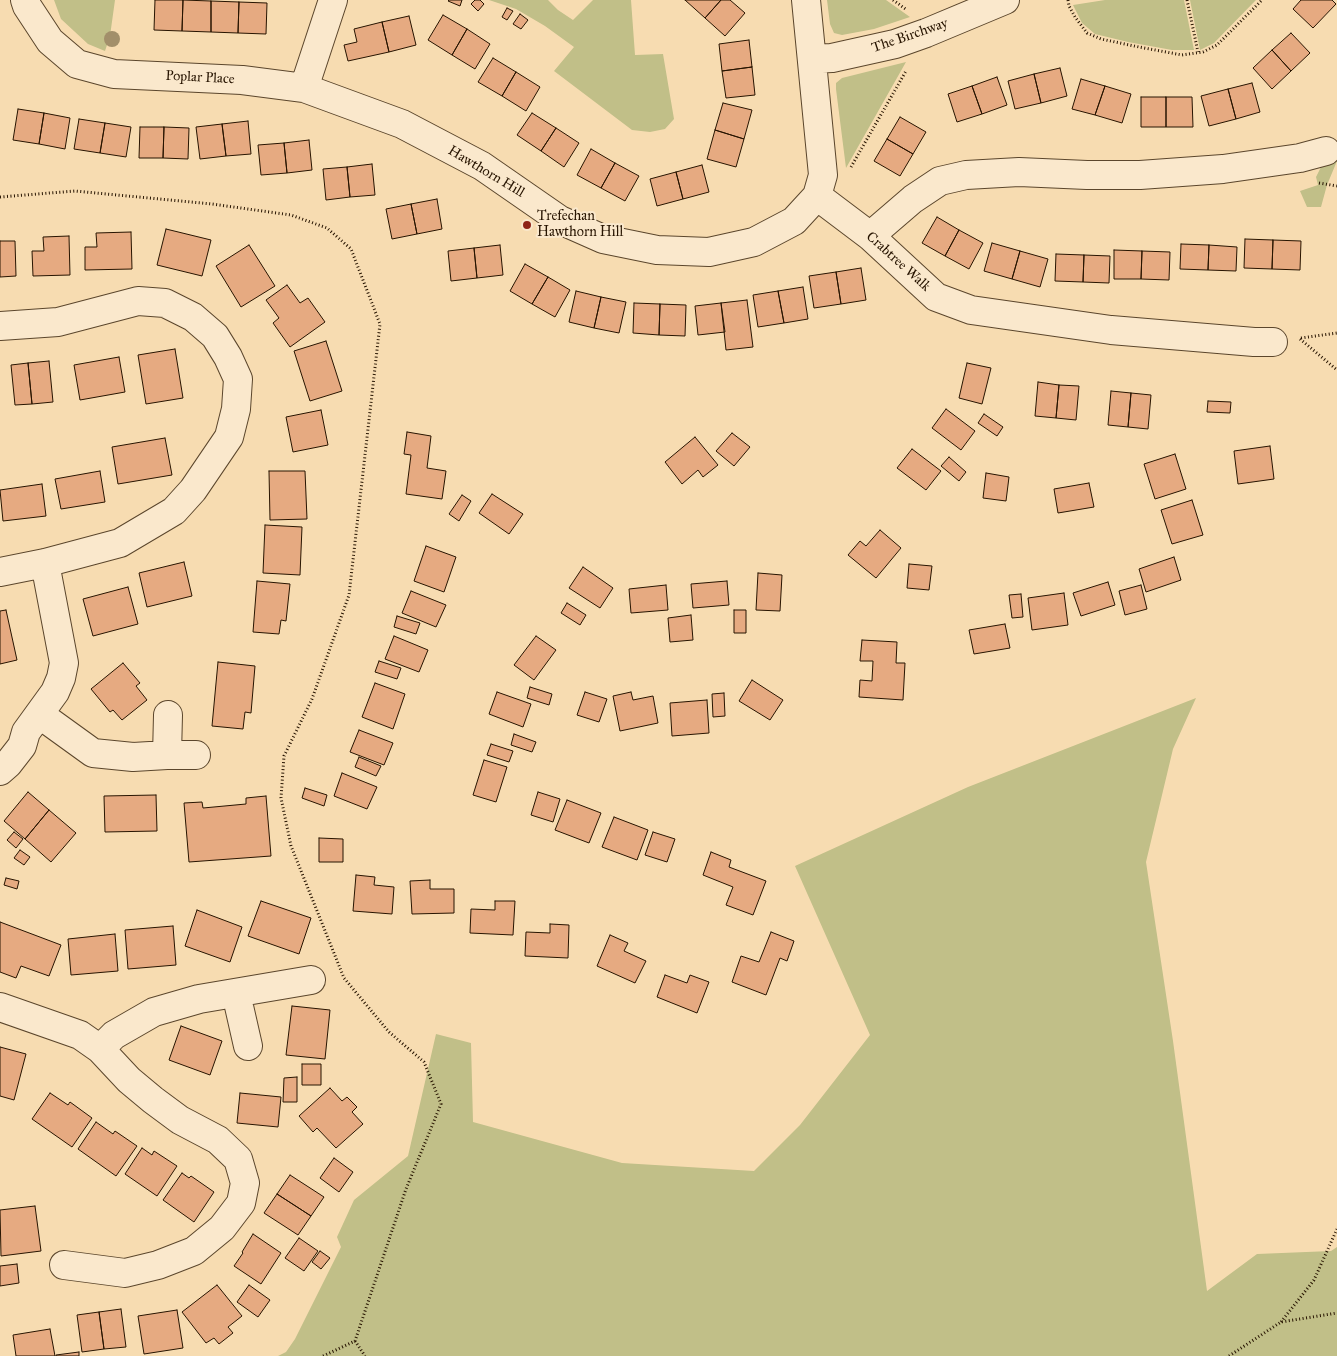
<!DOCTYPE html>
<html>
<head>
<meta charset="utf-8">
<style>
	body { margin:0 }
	canvas { display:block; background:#f7dcb1 }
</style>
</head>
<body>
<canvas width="1337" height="1356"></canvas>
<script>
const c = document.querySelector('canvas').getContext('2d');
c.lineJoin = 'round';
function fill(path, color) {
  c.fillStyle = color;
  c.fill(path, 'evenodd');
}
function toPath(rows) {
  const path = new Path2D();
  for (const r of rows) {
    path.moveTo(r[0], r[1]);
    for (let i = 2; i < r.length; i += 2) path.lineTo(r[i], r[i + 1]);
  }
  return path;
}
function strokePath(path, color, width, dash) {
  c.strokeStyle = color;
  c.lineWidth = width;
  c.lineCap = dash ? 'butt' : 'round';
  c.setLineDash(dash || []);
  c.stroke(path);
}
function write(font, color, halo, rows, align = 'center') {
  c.font = font + ' "IM FELL Great Primer",serif';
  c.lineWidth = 4;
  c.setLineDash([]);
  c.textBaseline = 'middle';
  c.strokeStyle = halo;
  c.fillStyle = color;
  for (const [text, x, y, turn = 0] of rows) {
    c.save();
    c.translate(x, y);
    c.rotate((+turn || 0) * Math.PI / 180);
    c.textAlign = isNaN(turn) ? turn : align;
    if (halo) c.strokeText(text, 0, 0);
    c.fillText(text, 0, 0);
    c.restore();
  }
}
fill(toPath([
	[54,0,115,0,110,36,105,51,88,44,61,19],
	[489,0,548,0,558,10,573,20,593,0,631,0,635,55,663,54,674,119,665,129,650,132,632,130,554,71,574,47,545,26,516,9],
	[827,0,886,0,910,17,874,29,842,35,834,33,830,24],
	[1105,0,1184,0,1194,50,1172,50,1128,42,1095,34,1082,23,1073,5],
	[1190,0,1256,0,1214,43,1200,50],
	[906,62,846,168,836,89,836,83,842,78],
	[1337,157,1337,161,1327,185,1321,207,1307,207,1300,191,1318,185,1316,177,1321,167,1328,159],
	[1196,698,1173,749,1146,862,1173,1041,1207,1291,1257,1254,1331,1251,1337,1247,1337,1356,278,1356,286,1352,295,1339,341,1247,337,1237,354,1200,408,1156,436,1034,471,1043,473,1122,622,1163,754,1171,800,1125,870,1035,795,866,968,787]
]), '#c1bf88');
const building = toPath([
	[155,0,183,0,182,31,154,30,155,0],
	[183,0,211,1,211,32,182,31,183,0],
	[449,0,462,0,460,6,448,1,449,0],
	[475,0,480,0,484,4,478,11,471,4,475,0],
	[685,0,721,0,705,18,685,0],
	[721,0,730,0,745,13,725,36,705,18,721,0],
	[1301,0,1332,0,1336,4,1313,28,1293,9,1301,0],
	[211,1,239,2,238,33,211,32,211,1],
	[239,2,267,3,266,34,238,33,239,2],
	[507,8,513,11,507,20,502,17,507,8],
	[520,14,528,20,521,29,513,24,520,14],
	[443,15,467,29,452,55,428,40,443,15],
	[409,16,416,45,389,52,382,22,409,16],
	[382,22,389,52,348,61,344,45,357,42,354,29,382,22],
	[467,29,490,44,475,69,452,55,467,29],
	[1291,33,1310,53,1291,71,1272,50,1291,33],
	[749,40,752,67,722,71,719,44,749,40],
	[1272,50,1291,71,1272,89,1253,68,1272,50],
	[493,58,516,72,502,96,478,82,493,58],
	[752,67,755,95,726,98,722,71,752,67],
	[1060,68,1067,96,1041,103,1034,74,1060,68],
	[516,72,540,87,526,111,502,96,516,72],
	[1034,74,1041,103,1015,109,1008,81,1034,74],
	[997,77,1007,105,982,114,972,86,997,77],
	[1081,79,1105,86,1095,115,1072,109,1081,79],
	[1252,83,1260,112,1236,119,1228,89,1252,83],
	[972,86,982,114,957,122,948,94,972,86],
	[1105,86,1131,94,1122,123,1095,115,1105,86],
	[1228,89,1236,119,1209,126,1201,96,1228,89],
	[1141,97,1166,97,1166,127,1141,127,1141,97],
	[1166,97,1192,97,1193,127,1166,127,1166,97],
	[723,103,752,110,744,139,715,130,723,103],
	[18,109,44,113,39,144,13,140,18,109],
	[44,113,70,118,65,149,39,144,44,113],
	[532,113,556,128,541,151,517,135,532,113],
	[900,117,926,132,913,154,887,139,900,117],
	[79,119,105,123,100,153,74,149,79,119],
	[248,121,251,154,226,156,222,124,248,121],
	[105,123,131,127,126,157,100,153,105,123],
	[222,124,226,156,200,159,196,127,222,124],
	[140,127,164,127,163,158,139,158,140,127],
	[164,127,189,128,188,159,163,158,164,127],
	[556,128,579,143,564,167,541,151,556,128],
	[715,130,744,139,736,167,707,159,715,130],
	[887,139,913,154,900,176,874,161,887,139],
	[309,140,312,170,287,173,284,143,309,140],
	[284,143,287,173,261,175,258,145,284,143],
	[591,149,615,163,601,188,577,175,591,149],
	[615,163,639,176,625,201,601,188,615,163],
	[372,164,375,195,350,197,347,167,372,164],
	[702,165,709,192,683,199,676,172,702,165],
	[347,167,350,197,326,200,323,169,347,167],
	[676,172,683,199,657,206,650,179,676,172],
	[437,199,442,229,417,234,411,204,437,199],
	[411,204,417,234,392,239,386,209,411,204],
	[937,217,959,230,945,256,922,243,937,217],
	[166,229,211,240,202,276,157,265,166,229],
	[959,230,983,243,969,269,945,256,959,230],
	[131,232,132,269,85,270,85,247,97,247,96,233,131,232],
	[69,236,70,275,33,276,32,251,44,251,43,237,69,236],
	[1245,239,1273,240,1272,269,1244,268,1245,239],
	[1273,240,1301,241,1300,270,1272,269,1273,240],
	[0,241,15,241,16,276,0,277,0,241],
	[992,243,1020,251,1012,279,984,271,992,243],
	[1181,244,1209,245,1208,270,1180,269,1181,244],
	[249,245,275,286,241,307,216,266,249,245],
	[500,245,503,275,477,278,474,248,500,245],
	[1209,245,1237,247,1236,271,1208,270,1209,245],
	[474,248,477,278,451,281,448,251,474,248],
	[1114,250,1142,251,1141,279,1114,279,1114,250],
	[1020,251,1048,259,1040,287,1012,279,1020,251],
	[1142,251,1170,252,1169,280,1141,279,1142,251],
	[1056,254,1084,255,1083,282,1055,281,1056,254],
	[1084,255,1110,256,1109,283,1083,282,1084,255],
	[525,264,548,277,532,304,510,291,525,264],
	[861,268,866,300,841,304,836,272,861,268],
	[836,272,841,304,814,308,809,276,836,272],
	[548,277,570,290,555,317,532,304,548,277],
	[287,285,300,303,308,298,325,322,290,347,273,323,279,318,266,300,287,285],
	[803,287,808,319,784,323,778,291,803,287],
	[576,291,601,297,594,328,569,322,576,291],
	[778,291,784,323,758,327,753,295,778,291],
	[601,297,626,302,619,333,594,328,601,297],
	[747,300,753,347,726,350,721,303,747,300],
	[634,303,660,304,659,335,633,333,634,303],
	[721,303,725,332,698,335,695,306,721,303],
	[660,304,686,305,685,336,659,335,660,304],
	[326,341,342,391,310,401,294,351,326,341],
	[175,349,183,398,146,404,138,355,175,349],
	[119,357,125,392,80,400,74,365,119,357],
	[49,361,53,402,32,404,28,363,49,361],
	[28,363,32,404,15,405,11,365,28,363],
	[967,363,991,368,982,404,959,398,967,363],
	[1038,382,1059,385,1056,418,1035,416,1038,382],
	[1059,385,1079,386,1076,420,1056,418,1059,385],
	[1111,391,1131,393,1128,427,1108,425,1111,391],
	[1131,393,1151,395,1148,429,1128,427,1131,393],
	[1208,401,1231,402,1230,413,1207,412,1208,401],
	[946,409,975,431,961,450,932,428,946,409],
	[321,410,328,445,293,452,286,417,321,410],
	[984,414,1003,427,997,436,978,423,984,414],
	[407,432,431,436,427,468,446,471,442,499,406,494,411,455,404,454,407,432],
	[732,433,750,447,734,466,716,451,732,433],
	[695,437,718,465,703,477,698,470,682,484,665,462,695,437],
	[165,438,172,475,118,484,112,447,165,438],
	[1270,446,1274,479,1238,484,1234,451,1270,446],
	[912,449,941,471,926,490,897,468,912,449],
	[1175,454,1186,489,1155,499,1144,464,1175,454],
	[949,457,966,472,959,481,941,466,949,457],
	[100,471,105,502,61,509,55,479,100,471],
	[269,471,305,471,307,519,270,520,269,471],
	[986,473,1009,477,1006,501,983,498,986,473],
	[1089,483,1094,507,1058,513,1054,489,1089,483],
	[42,484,46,516,3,521,0,490,42,484],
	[492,494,523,514,509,534,479,513,492,494],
	[462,495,471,501,459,521,449,514,462,495],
	[1192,500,1203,535,1172,544,1161,510,1192,500],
	[265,525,302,527,300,575,263,573,265,525],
	[880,530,901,548,876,578,848,555,860,541,866,546,880,530],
	[426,546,456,557,444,592,414,581,426,546],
	[1174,557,1181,580,1146,592,1139,569,1174,557],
	[184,562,192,596,147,607,139,573,184,562],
	[909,564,932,566,929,590,907,588,909,564],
	[583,567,613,588,600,608,569,588,583,567],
	[758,573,782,575,780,611,756,610,758,573],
	[257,581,290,584,286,621,281,620,279,634,253,632,257,581],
	[727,581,729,605,693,608,691,584,727,581],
	[1108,582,1115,605,1081,616,1073,593,1108,582],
	[666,585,668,610,631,613,629,589,666,585],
	[1141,585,1147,609,1125,615,1119,591,1141,585],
	[128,587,138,624,93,636,83,599,128,587],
	[411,591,446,605,436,627,402,613,411,591],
	[1064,593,1068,625,1032,630,1028,598,1064,593],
	[1021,594,1023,617,1012,618,1009,595,1021,594],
	[567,603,586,615,580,625,561,613,567,603],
	[6,610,17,660,0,664,0,611,6,610],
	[734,610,746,610,746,633,734,633,734,610],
	[691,615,693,640,670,642,668,618,691,615],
	[397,616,420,623,416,634,394,627,397,616],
	[1005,624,1010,648,974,654,969,630,1005,624],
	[394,636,428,650,419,672,385,659,394,636],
	[536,636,556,650,534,680,514,665,536,636],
	[862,640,897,642,896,663,905,663,903,700,859,697,860,680,872,681,873,661,860,661,862,640],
	[379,661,401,668,397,679,375,672,379,661],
	[218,662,255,666,251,713,245,712,243,729,212,726,218,662],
	[123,663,140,683,136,686,147,700,122,720,113,710,110,712,91,689,123,663],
	[752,680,783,700,770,720,739,701,752,680],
	[375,683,405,694,393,729,362,717,375,683],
	[530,687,552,694,549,705,527,698,530,687],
	[497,692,531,704,523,727,489,714,497,692],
	[585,692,607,699,599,722,577,715,585,692],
	[631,692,633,700,653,696,658,723,620,731,613,696,631,692],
	[724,693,725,716,713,717,712,694,724,693],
	[707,700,709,733,672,736,670,703,707,700],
	[359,730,393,743,384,765,350,752,359,730],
	[514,734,536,742,532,752,511,745,514,734],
	[491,744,513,751,509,762,487,755,491,744],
	[359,757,381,766,376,776,355,767,359,757],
	[484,760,507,767,496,802,473,795,484,760],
	[342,773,377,787,367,809,334,796,342,773],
	[305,788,327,795,324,806,302,798,305,788],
	[28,792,49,810,25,839,4,821,28,792],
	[538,792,560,799,553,822,531,815,538,792],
	[156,795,157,831,105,832,104,796,156,795],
	[266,796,271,856,189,862,184,803,202,802,203,808,246,804,246,798,266,796],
	[567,800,601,813,589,843,555,830,567,800],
	[49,810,76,833,51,862,25,839,49,810],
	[614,817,648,830,637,860,602,847,614,817],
	[14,832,23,839,16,848,7,840,14,832],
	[653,832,675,839,667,862,645,855,653,832],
	[319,838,343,839,343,862,319,862,319,838],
	[20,850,30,857,24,865,14,858,20,850],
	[711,852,731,860,729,867,766,881,753,915,726,905,733,887,703,875,711,852],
	[356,875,375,877,374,885,394,887,392,914,353,911,356,875],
	[6,878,19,881,17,889,4,885,6,878],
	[430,880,430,889,454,889,454,913,412,914,410,881,430,880],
	[261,901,311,918,299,954,248,936,261,901],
	[495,901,515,901,513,935,470,933,471,909,495,910,495,901],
	[197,910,242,927,230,962,185,946,197,910],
	[0,922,61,945,49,976,21,966,16,978,0,972,0,922],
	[550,924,569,925,568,958,525,956,526,932,550,933,550,924],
	[173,926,176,965,128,969,125,930,173,926],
	[771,932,794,941,787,961,780,958,766,995,732,982,741,956,759,962,771,932],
	[115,934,118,971,71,975,68,939,115,934],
	[610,935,628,943,624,951,646,961,635,983,597,966,610,935],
	[665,975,687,983,690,975,709,982,697,1013,657,997,665,975],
	[292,1006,330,1010,325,1059,286,1055,292,1006],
	[181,1026,222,1041,210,1075,169,1060,181,1026],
	[0,1047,26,1054,14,1100,0,1096,0,1047],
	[302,1064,321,1064,321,1085,302,1085,302,1064],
	[297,1077,297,1102,283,1102,284,1078,297,1077],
	[330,1088,342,1101,347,1097,357,1107,352,1112,363,1124,336,1148,317,1128,313,1132,299,1116,330,1088],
	[50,1093,68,1105,70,1102,92,1118,72,1147,32,1119,50,1093],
	[240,1093,281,1097,278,1127,237,1123,240,1093],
	[96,1122,113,1134,115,1131,137,1146,116,1176,78,1149,96,1122],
	[142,1148,152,1155,154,1151,177,1166,157,1196,125,1174,142,1148],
	[334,1158,353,1172,339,1192,320,1178,334,1158],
	[182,1173,189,1178,191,1176,214,1192,194,1222,163,1200,182,1173],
	[290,1175,324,1197,311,1216,277,1194,290,1175],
	[277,1194,311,1216,298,1235,264,1213,277,1194],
	[35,1206,41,1251,1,1256,0,1210,35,1206],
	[253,1234,281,1253,261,1284,234,1266,243,1253,242,1252,253,1234],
	[299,1238,318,1251,304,1271,285,1258,299,1238],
	[320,1251,330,1258,321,1269,312,1262,320,1251],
	[17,1264,19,1283,0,1286,0,1266,17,1264],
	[217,1285,242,1316,228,1327,233,1333,219,1344,214,1338,206,1343,182,1312,217,1285],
	[249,1285,270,1300,258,1317,237,1302,249,1285],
	[121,1309,126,1347,104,1349,99,1312,121,1309],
	[177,1310,183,1348,144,1354,138,1316,177,1310],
	[99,1312,104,1349,82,1352,77,1315,99,1312],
	[50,1329,55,1356,16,1356,13,1335,50,1329],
	[79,1352,79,1356,56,1356,56,1355,79,1352]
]);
fill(building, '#e6aa81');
strokePath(building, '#271400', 1);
const minor = toPath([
	[25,0,27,6,50,41,77,64,114,74,242,80,304,88,402,124,482,166,560,220,603,239,657,250,709,252,754,242,794,221,817,196,823,175,806,0],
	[812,59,832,58,895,44,926,33,1005,0],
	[304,88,333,0],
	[817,196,870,236,936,297,971,310,1111,330,1254,342,1273,342],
	[870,236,913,199,940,181,966,175,1019,172,1087,175,1140,175,1223,169,1300,158,1326,151],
	[0,326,58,322,138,301,165,303,193,317,215,336,228,357,238,379,236,409,229,437,193,490,174,511,120,543,45,563,0,572],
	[39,714,93,753,133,757,167,755,196,755],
	[167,755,168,715],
	[0,771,8,764,22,746,26,732,55,692,61,678,64,663,45,563],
	[236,993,248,1046],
	[0,1007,80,1035,100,1049,129,1080,153,1100,180,1120,218,1140,238,1159,245,1183,241,1203,222,1228,194,1251,158,1265,125,1273,64,1265],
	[100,1049,114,1035,154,1012,199,999,311,980]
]);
strokePath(minor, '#5b462c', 30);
strokePath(toPath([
	[893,0,907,10],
	[1068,0,1069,6,1075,17,1087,33,1101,39,1139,47,1182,55,1203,52,1217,45,1262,0],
	[1187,0,1198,52],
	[851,167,906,71],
	[1319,183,1337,186],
	[0,197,75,191,212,204,291,215,327,228,351,249,380,324,349,595,312,699,284,756,281,798,291,846,344,978,389,1032,424,1062,441,1104,406,1189,355,1341,323,1356],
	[1301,338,1337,333],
	[1300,339,1337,370],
	[1281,1322,1314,1280,1337,1229],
	[355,1341,365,1356],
	[1229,1356,1281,1322,1337,1313]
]), '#271400', 3, [1, 2.5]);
strokePath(minor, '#fae8cc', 28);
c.fillStyle = '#a28f6a';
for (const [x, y] of [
	[112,39]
]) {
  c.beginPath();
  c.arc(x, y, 8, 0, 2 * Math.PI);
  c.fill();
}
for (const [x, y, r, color] of [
	[527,225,5,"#8f2418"]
]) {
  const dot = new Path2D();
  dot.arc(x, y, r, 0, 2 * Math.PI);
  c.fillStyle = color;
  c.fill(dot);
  strokePath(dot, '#fae8cc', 2);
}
write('14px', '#271400', '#fae8cc', [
	["The Birchway",910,36,-19],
	["Poplar Place",200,78,3],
	["Hawthorn Hill",486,172,31],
	["Crabtree Walk",898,262,42]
]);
write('14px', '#271400', '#fae8cc', [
	["Trefechan",537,217],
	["Hawthorn Hill",537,233]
], 'left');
</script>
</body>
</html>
